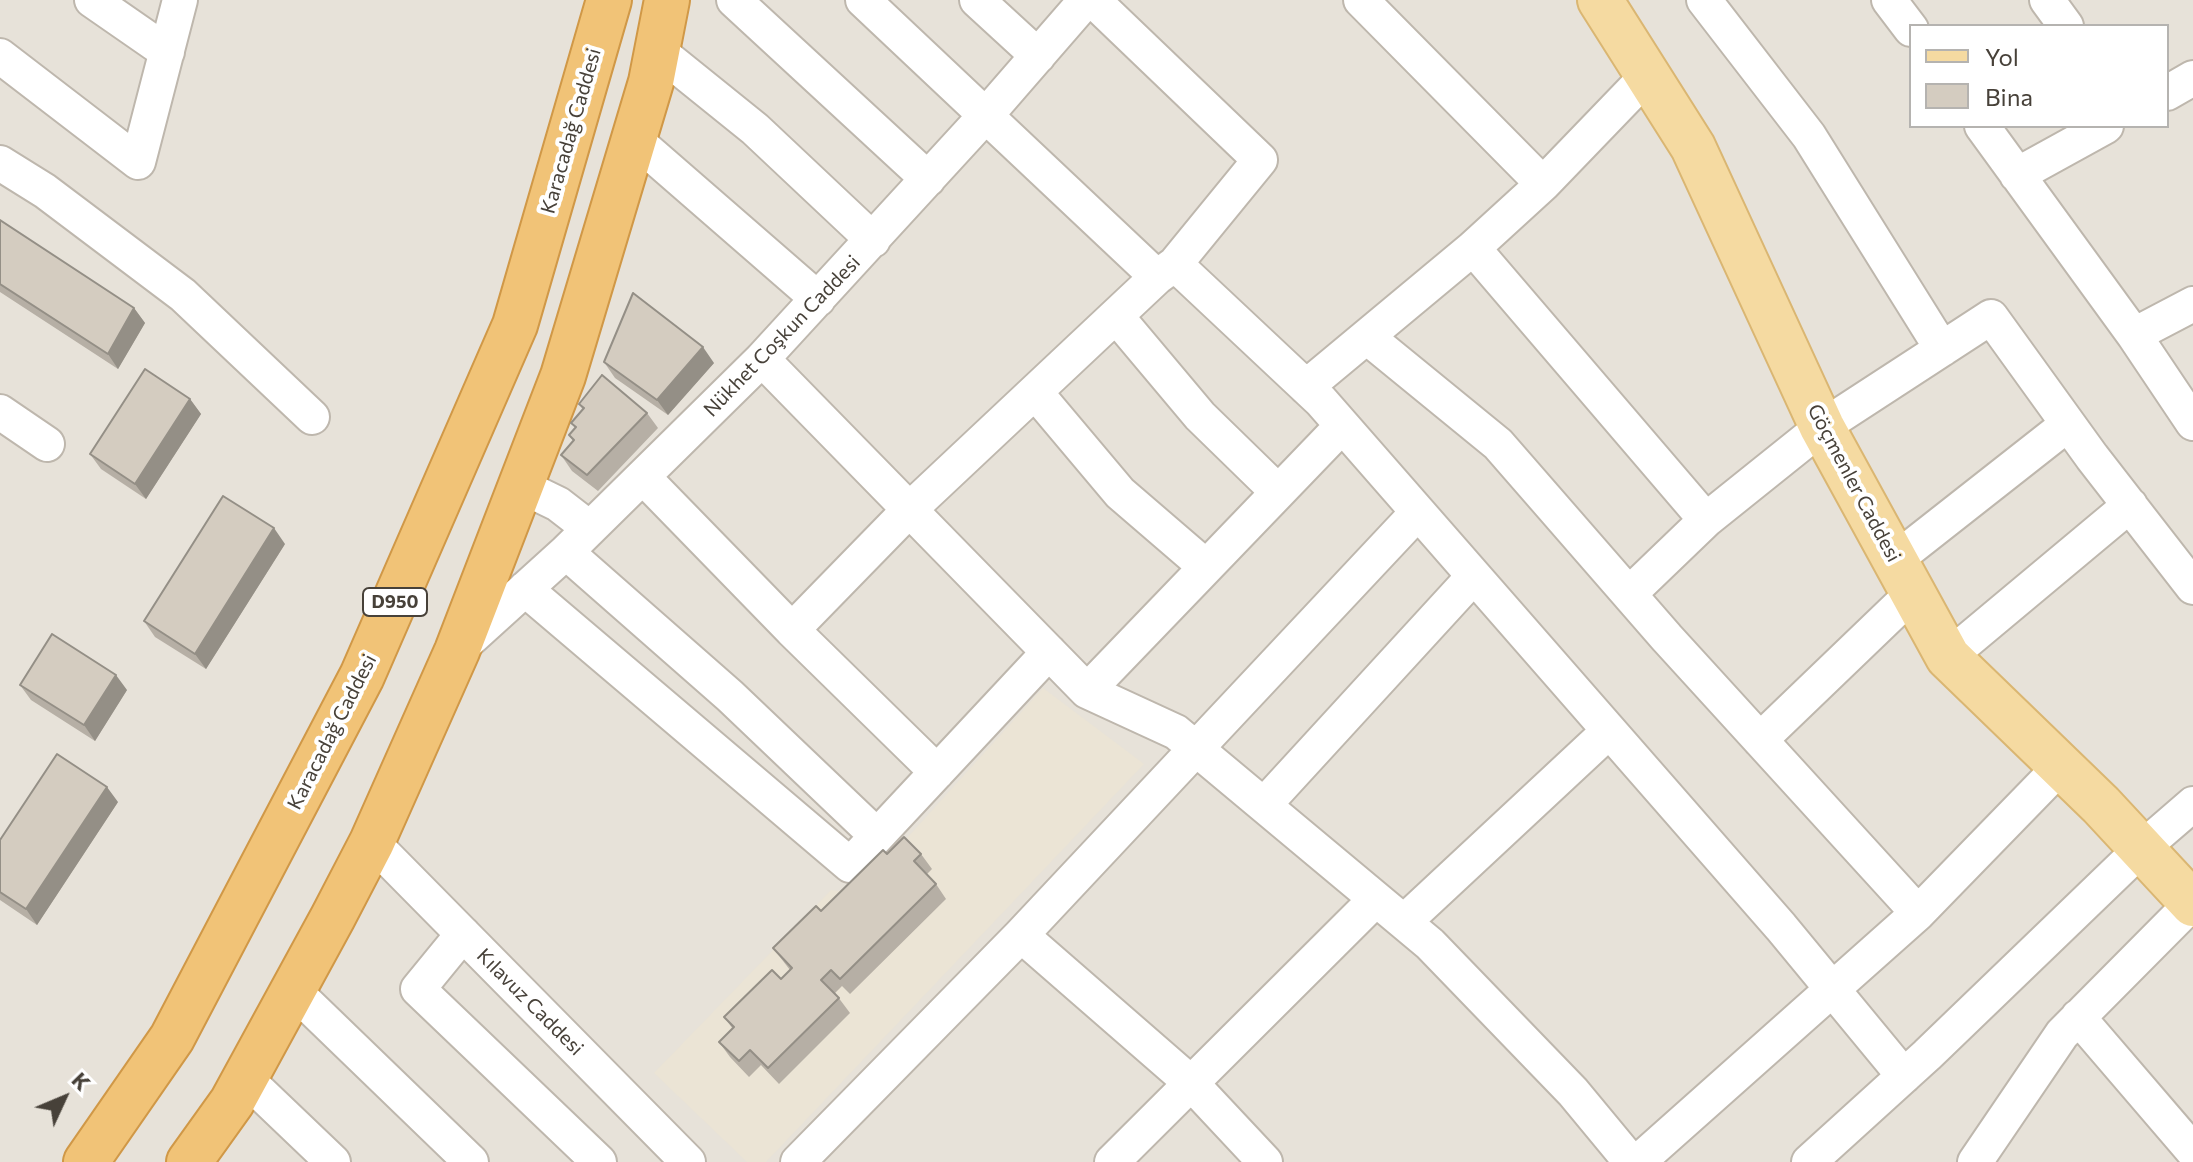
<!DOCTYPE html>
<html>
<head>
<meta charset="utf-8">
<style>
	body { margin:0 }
	#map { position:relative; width:2193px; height:1162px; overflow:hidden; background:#f3f0ea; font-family:Commissioner,sans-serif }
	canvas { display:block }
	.legend { position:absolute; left:1909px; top:24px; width:260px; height:104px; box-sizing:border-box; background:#fff; border:2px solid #b5b3b0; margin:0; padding:10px 14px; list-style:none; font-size:24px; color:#474139 }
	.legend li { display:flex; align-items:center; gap:16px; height:40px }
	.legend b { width:40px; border:2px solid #b5b3b0 }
	.north { position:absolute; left:24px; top:1058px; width:80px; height:80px; -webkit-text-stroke:6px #fff; paint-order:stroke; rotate:46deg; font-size:22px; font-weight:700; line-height:32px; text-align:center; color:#474139 }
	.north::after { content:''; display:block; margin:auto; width:28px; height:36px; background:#474139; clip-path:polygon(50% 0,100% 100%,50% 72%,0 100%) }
</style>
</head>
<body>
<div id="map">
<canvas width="2193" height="1162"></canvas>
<ul class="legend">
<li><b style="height:10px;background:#f5daa1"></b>Yol</li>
<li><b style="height:22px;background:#d4ccc0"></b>Bina</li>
</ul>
<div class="north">K</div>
</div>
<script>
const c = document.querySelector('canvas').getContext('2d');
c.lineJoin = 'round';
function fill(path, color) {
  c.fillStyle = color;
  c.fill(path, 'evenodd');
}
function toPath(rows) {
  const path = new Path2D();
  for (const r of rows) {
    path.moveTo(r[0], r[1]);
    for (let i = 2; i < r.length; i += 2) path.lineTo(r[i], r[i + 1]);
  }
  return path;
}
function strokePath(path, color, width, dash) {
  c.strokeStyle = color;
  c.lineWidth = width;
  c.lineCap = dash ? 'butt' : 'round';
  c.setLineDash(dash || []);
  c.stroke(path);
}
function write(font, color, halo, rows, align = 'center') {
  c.font = font + ' Commissioner,sans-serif';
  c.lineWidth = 8;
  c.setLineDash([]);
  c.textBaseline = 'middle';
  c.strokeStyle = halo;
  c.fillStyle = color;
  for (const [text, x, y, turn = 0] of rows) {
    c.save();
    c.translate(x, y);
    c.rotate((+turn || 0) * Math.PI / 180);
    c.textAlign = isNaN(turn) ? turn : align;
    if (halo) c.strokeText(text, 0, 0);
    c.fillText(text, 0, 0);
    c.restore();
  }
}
fill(toPath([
	[0,0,2193,0,2193,1162,0,1162],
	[1911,26,2167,26,2167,126,1911,126]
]), '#e7e2d9');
fill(toPath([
	[1043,688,1144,764,766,1162,747,1162,654,1073,831,890,857,893]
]), '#ebe4d5');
const minor = toPath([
	[92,0,167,52],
	[734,0,928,179],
	[977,0,1038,56],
	[1093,0,1260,160,1175,264],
	[1361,0,1543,184,1648,75],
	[1704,0,1809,136,1942,349],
	[1889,0,1911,29],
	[2047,0,2066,26],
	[657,50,755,129,873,240],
	[0,56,138,162,180,0],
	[2167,93,2193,78],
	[1982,126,2134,335],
	[634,139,818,299],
	[0,163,45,191,183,295,312,417],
	[2017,175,2106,126],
	[1543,184,1473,248,1706,520,1822,427,1991,317,2092,457,2193,587],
	[1157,277,1175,264,1321,401,1781,927,1904,1076],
	[2193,304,2134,335,2193,423],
	[1116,316,1200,416,1278,492],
	[1367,337,1498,444,1667,638,1918,913,2061,766],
	[762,359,1087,691,1176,732,1430,944,1573,1092,1631,1162],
	[1306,387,1473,248],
	[1035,392,1120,493,1206,567],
	[0,412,47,444],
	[643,477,792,630,937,772],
	[521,486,558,504,589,528],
	[566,552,730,696,877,836],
	[1895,560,2068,424],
	[525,589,850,865,1049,652],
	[1629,594,1706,520],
	[792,630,909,510,1157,277,863,0],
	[460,648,566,552,762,359,987,114,1086,0],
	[1948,657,2130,505],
	[1087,691,1342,426],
	[1760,740,1913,593],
	[1264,805,1474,576],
	[372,842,688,1162],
	[1404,922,1609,731],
	[463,934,418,989,599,1162],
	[293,990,471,1162],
	[2078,1017,2193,1151],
	[245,1078,333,1162],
	[798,1162,1021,935],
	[1112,1162,1376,899],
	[1265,1162,1191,1083,1021,935,1418,512],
	[1638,1162,1918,913],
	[1809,1162,1927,1055,2141,849,2193,804],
	[1975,1162,2062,1034,2192,903]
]);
const major = toPath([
	[1600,0,1693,147,1822,427,1948,657,2101,805,2193,904]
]);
const highway = toPath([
	[86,1162,172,1038,362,676,515,325,609,0],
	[189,1162,232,1102,333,917,372,842,457,651,563,376,651,82,667,0]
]);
strokePath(minor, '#beb7ad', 38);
strokePath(major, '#dab672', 48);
strokePath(highway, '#d09847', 48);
strokePath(minor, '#fff', 34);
strokePath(major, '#f5daa1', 44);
strokePath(highway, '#f1c377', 44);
fill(toPath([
	[0,220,134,308,145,323,118,369,0,292],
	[604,362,714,363,668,415,615,378],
	[190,399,201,414,146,499,101,469,90,454],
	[579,404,647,413,658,428,598,491,572,471,561,455,573,441,569,435,575,428,571,423,583,410],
	[285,544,206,669,155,637,144,621],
	[20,685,127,690,95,741,31,700],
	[118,802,37,925,0,900,0,840],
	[887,854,921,854,932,869,927,874,936,884,946,899,850,994,842,986,835,993,850,1013,779,1084,761,1065,749,1077,730,1057,719,1042,733,1029,724,1017,781,979,790,970,773,948,821,911]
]), '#b6afa5');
fill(toPath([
	[134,308,145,323,118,369,108,354],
	[703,347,714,363,668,415,657,400],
	[190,399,201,414,146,499,135,484],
	[274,528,285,544,206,669,195,654],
	[116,675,127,690,95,741,84,725],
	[107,787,118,802,37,925,26,909]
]), '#948f86');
const building = toPath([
	[0,220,134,308,108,354,0,284,0,220],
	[633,293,703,347,657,400,604,362,633,293],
	[145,369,190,399,135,484,90,454,145,369],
	[602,375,647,413,587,475,561,455,574,440,569,435,576,427,571,423,584,408,579,404,602,375],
	[223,496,274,528,195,654,144,621,223,496],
	[52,634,116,675,84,725,20,685,52,634],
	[57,754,107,787,26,909,0,892,0,840,57,754],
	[904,837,921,854,914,861,936,884,840,979,831,970,821,980,839,998,768,1068,750,1050,739,1061,719,1042,734,1027,724,1017,772,970,781,979,792,968,773,948,816,906,821,911,883,850,887,854,904,837]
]);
fill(building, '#d4ccc0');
strokePath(building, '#948f86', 2);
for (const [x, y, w] of [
	[395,602,64]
]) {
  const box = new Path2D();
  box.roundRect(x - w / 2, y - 14, w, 28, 6);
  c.fillStyle = '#fff';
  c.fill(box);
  strokePath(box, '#474139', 2);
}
write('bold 18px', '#474139', null, [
	["D950",395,602]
]);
write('20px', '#474139', '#fff', [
	["Karacadağ Caddesi",571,131,-74],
	["Nükhet Coşkun Caddesi",782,336,-46],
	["Göçmenler Caddesi",1854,483,62],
	["Karacadağ Caddesi",332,732,-63],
	["Kılavuz Caddesi",530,1002,45]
]);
</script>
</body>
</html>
